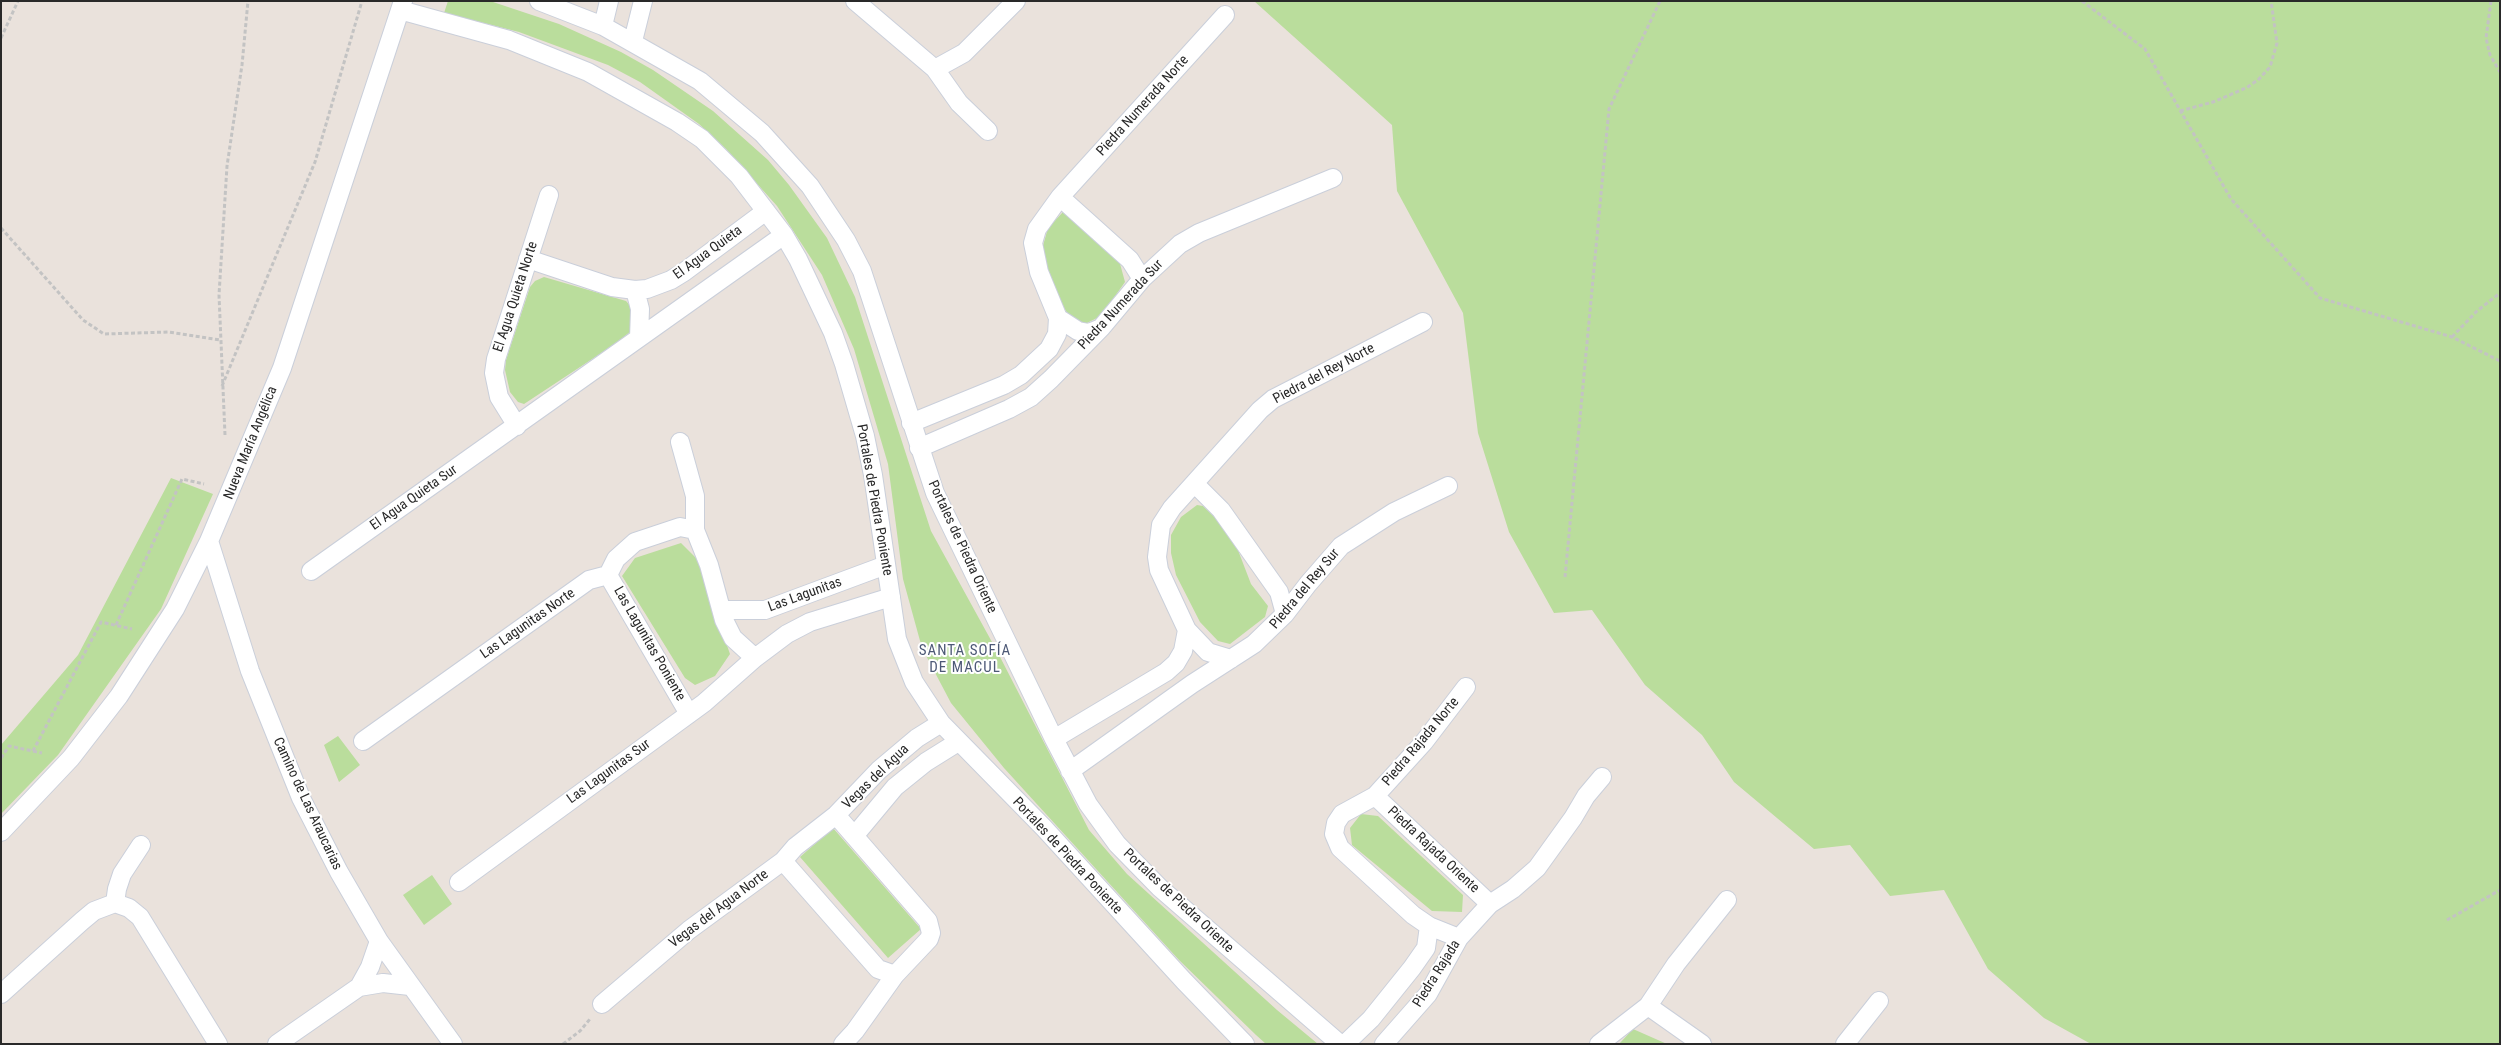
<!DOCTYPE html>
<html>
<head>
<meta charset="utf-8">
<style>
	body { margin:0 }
	#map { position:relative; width:2501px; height:1045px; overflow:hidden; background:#eae2dc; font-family:"Roboto Condensed",sans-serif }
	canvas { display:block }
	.frame { position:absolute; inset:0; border:2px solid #292929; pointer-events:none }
</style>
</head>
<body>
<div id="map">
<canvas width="2501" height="1045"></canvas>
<div class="frame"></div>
</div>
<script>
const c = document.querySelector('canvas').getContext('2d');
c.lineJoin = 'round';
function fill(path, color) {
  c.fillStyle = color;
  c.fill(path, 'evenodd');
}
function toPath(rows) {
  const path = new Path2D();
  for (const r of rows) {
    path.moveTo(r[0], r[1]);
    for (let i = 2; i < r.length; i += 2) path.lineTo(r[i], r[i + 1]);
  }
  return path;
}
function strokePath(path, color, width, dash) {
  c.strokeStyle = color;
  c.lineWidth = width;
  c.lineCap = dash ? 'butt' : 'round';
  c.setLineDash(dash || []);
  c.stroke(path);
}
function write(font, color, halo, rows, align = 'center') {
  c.font = font + ' "Roboto Condensed",sans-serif';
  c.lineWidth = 4;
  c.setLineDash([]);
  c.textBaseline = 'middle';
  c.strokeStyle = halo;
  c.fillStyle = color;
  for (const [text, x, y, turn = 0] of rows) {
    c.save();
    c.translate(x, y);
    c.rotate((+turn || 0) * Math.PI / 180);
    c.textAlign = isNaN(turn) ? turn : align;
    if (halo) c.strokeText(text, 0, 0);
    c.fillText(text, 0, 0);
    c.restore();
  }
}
fill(toPath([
	[448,1,490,1,559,24,621,52,653,70,713,111,768,160,789,185,827,238,855,297,931,531,998,653,1089,830,1127,874,1277,1010,1318,1044,1266,1044,1256,1035,1179,960,1004,768,951,703,922,648,903,579,888,464,854,349,822,275,777,206,726,149,699,124,640,82,608,65,519,32,444,13],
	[1254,1,2500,1,2500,1044,2091,1044,2044,1018,1988,969,1944,890,1890,896,1850,845,1814,849,1734,782,1702,735,1645,685,1592,610,1554,613,1509,532,1478,433,1463,313,1397,191,1392,125],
	[1063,212,1119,260,1125,282,1101,316,1083,325,1068,315,1052,285,1042,249,1048,228],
	[544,277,626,301,634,310,631,331,618,342,524,404,518,402,510,392,505,370,506,360,530,287,535,281],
	[171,478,213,494,161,609,58,755,1,814,1,745,78,655],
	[1197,505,1203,506,1221,523,1236,545,1251,584,1268,606,1265,617,1230,644,1218,641,1200,622,1176,575,1171,553,1171,535,1181,517],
	[681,543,697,559,730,654,715,676,695,685,685,678,622,576,635,558],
	[338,736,360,765,339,782,324,745],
	[1361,814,1378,816,1463,895,1462,912,1432,911,1352,845,1350,828],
	[833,828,921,929,888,958,800,857],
	[432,875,452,904,424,925,403,895],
	[1633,1029,1667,1044,1619,1044]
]), '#badd9c');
const minor = toPath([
	[539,1,603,26,700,81,762,133,810,186,846,240,862,271,935,493,1054,739,1088,804,1117,844,1160,888,1340,1044],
	[855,1,935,69,959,103,988,131],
	[400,10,509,40,588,72,677,122,702,139,739,176,784,235,798,259,833,333,844,364,865,436,873,475,897,639,914,682,941,723,1044,828,1184,981,1245,1044],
	[603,26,609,1],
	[633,41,643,1],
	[935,69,964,53,1016,1],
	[1060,197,1130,260,1142,279],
	[528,259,612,287,635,290,647,289,671,280,684,272,766,211],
	[635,290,640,309,639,338],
	[1058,318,1078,331,1089,333,1101,328],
	[911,423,1004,385,1021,375,1049,349,1057,334,1058,318,1039,272,1033,243,1037,229,1060,197,1225,15],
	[517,426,499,397,494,373,496,359,549,195],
	[680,442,695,496,695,530,709,565,724,620,733,638,755,658],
	[919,448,1009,409,1031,397,1051,379,1101,328,1142,279,1180,244,1199,233,1333,178],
	[1195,484,1221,510,1279,592,1285,614],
	[209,541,250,671,301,798,339,872,379,941,453,1044],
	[311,571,784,235],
	[608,575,689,714],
	[722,610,765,610,886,565],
	[1187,630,1208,652,1231,659],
	[1054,739,1166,672,1176,663,1183,651,1187,630,1159,570,1157,557,1161,525,1172,508,1260,410,1273,399,1423,322],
	[363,741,589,580,608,575,616,559,635,542,680,527,695,530],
	[1070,771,1192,684,1254,644,1285,614,1308,584,1341,546,1394,512,1448,486],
	[1375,796,1490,904],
	[836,815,928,921,931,933,929,939,895,975,855,1031,843,1044],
	[1,832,71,758,119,696,175,609,209,541,282,368,403,1],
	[855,835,895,787,926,762,958,742],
	[783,861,878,969,895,975],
	[459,882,704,703,755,658,787,634,810,622,891,597],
	[115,903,117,889,122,874,141,845],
	[1459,938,1429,926,1413,915,1340,848,1334,834,1336,823,1342,814,1375,796,1424,742,1466,687],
	[359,987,370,967,379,941],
	[1,994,82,921,94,911,115,903,129,908,140,917,218,1044],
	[602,1004,689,930,783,861,795,847,836,815,879,770,917,738,941,723],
	[1648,1006,1702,1044],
	[277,1044,359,987,383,983,410,986],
	[1345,1044,1371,1019,1412,968,1426,948,1429,926],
	[1384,1044,1428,994,1459,938,1490,904,1513,889,1537,868,1573,818,1586,796,1602,777],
	[1599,1044,1648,1006,1676,964,1727,900],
	[1845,1044,1879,1001]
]);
strokePath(minor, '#cacfda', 20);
strokePath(toPath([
	[2082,1,2145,49,2231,199,2320,298,2452,337,2500,361],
	[2491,1,2486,38,2490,55,2500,72],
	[1,38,18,1],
	[2180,111,2213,102,2246,88,2258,80,2270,67,2277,43,2271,1],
	[1,228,83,320,104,334,169,332,220,340],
	[2452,337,2477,311,2500,293],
	[222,386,315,162,362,1],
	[225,435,219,295,227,166,242,65,248,1],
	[1565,577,1609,109,1660,1],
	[116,625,182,479,204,484],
	[33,751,101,622,132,629],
	[1,758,9,746,42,753],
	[2447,920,2500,890],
	[563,1044,580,1031,590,1019]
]), '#c3c3c3', 3, [4, 2.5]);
strokePath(minor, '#fff', 18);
write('14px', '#292929', '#fff', [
	["Piedra Numerada Norte",1143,106,-48],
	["El Agua Quieta",708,253,-36],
	["El Agua Quieta Norte",516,297,-72],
	["Piedra Numerada Sur",1121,305,-47],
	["Piedra del Rey Norte",1324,374,-28],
	["Nueva María Angélica",251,443,-68],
	["El Agua Quieta Sur",414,498,-35],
	["Portales de Piedra Poniente",874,500,80],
	["Portales de Piedra Oriente",962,547,65],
	["Piedra del Rey Sur",1305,589,-50],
	["Las Lagunitas",805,595,-20],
	["Las Lagunitas Norte",528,624,-35],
	["Las Lagunitas Poniente",649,644,60],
	["Piedra Rajada Norte",1421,742,-50],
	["Las Lagunitas Sur",609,772,-36],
	["Vegas del Agua",876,777,-44],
	["Camino de Las Araucarias",307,804,65],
	["Piedra Rajada Oriente",1433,850,43],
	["Portales de Piedra Poniente",1067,856,47],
	["Portales de Piedra Oriente",1178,901,43],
	["Vegas del Agua Norte",719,909,-37],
	["Piedra Rajada",1437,974,-58]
]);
c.letterSpacing = '1px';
write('15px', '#4d5976', '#fff', [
	["SANTA SOFÍA",965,651],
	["DE MACUL",965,668]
]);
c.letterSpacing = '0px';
</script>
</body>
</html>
